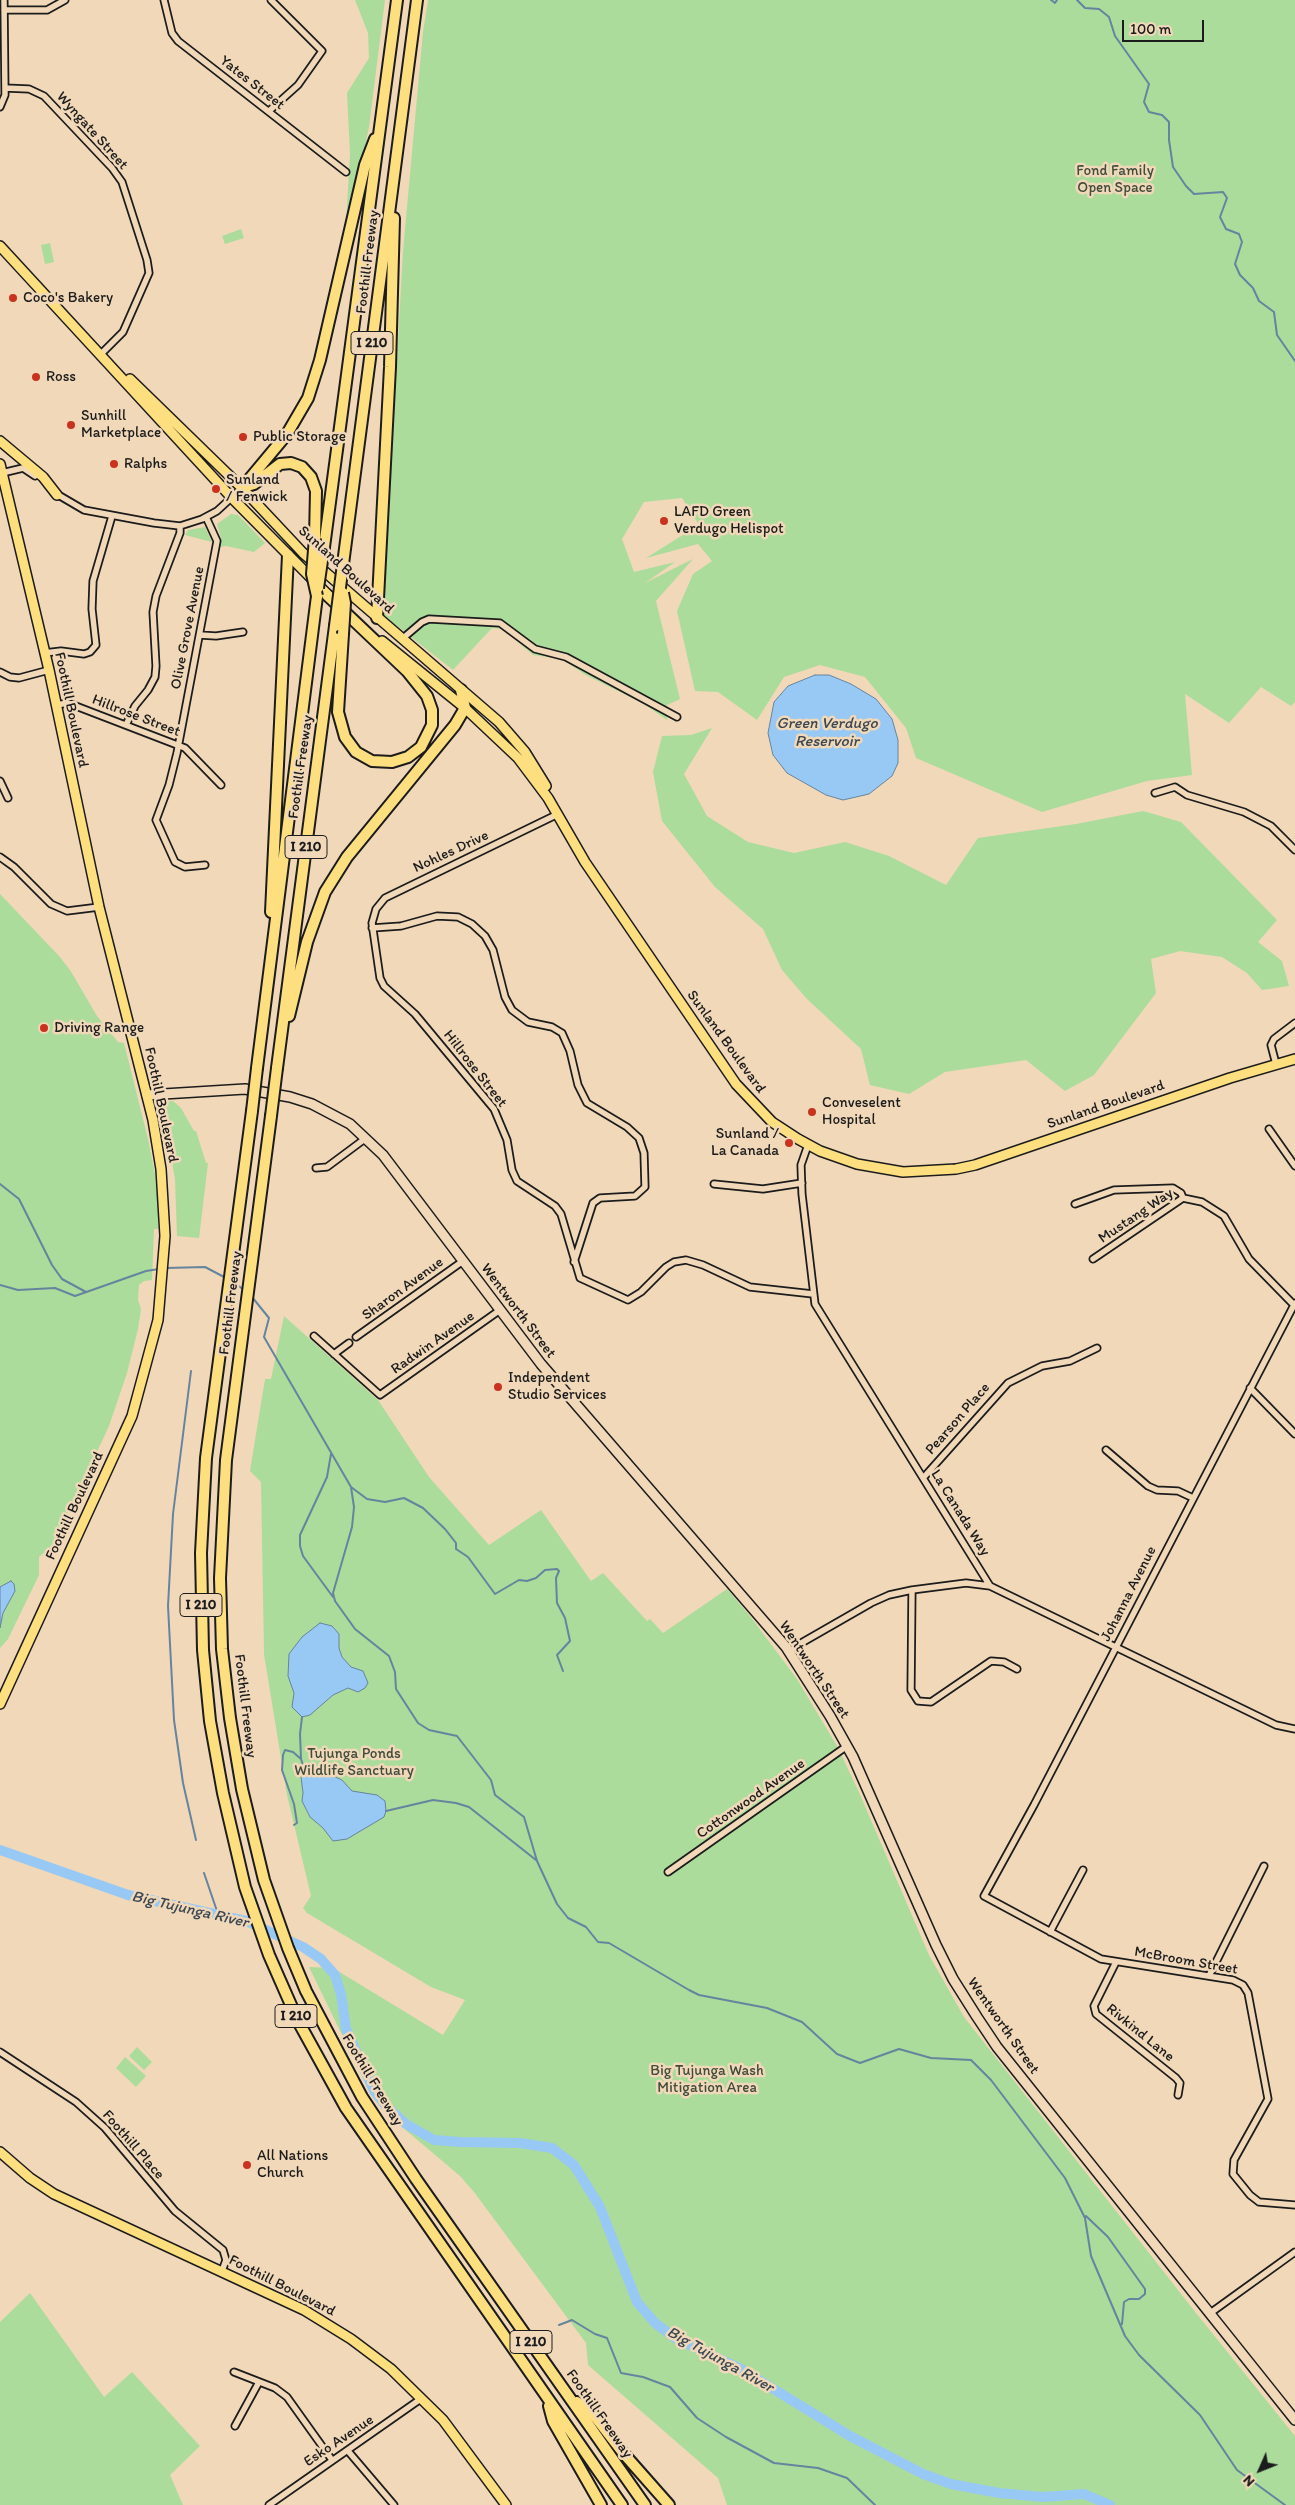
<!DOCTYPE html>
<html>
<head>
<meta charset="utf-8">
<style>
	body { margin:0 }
	#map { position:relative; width:1295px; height:2505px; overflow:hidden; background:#f1d8b9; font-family:Itim,sans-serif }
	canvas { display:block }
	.north { position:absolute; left:1235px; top:2445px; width:50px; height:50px; -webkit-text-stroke:4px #f1d8b9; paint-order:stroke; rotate:226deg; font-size:14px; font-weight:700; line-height:20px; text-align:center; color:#1c1c1c }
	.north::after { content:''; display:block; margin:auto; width:18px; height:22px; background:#1c1c1c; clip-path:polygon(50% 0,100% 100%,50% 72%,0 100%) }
	.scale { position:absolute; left:1122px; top:20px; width:82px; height:22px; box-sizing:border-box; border:2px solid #1c1c1c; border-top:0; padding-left:6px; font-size:15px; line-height:18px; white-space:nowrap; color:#1c1c1c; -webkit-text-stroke:4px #f1d8b9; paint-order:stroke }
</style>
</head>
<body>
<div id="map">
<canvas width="1295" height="2505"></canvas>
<div class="north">N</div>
<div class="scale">100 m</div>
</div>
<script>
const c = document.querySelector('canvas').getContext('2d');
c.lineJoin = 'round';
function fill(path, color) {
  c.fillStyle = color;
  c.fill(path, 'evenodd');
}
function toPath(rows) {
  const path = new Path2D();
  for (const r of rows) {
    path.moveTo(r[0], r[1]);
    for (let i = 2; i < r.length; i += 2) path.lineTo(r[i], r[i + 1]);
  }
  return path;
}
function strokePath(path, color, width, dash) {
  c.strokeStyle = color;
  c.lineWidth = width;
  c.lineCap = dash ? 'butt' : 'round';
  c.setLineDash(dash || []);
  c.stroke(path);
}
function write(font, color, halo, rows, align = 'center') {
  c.font = font + ' Itim,sans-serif';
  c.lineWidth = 5;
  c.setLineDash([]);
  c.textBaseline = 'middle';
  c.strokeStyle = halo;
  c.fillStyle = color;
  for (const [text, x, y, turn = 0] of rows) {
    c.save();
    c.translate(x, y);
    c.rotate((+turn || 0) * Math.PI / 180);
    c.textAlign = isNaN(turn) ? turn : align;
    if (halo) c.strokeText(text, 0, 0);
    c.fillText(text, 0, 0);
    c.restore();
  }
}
fill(toPath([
	[355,0,385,0,369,127,345,242,350,154,347,93,369,58,368,33],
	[428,0,1295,0,1295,702,1291,706,1261,687,1229,723,1185,694,1192,775,1147,781,1042,812,916,758,906,728,865,677,820,665,784,677,757,720,718,692,695,691,677,611,693,574,712,561,698,544,646,558,699,525,682,498,644,502,622,539,634,572,675,562,645,583,693,559,656,601,680,699,667,705,667,720,644,704,584,674,562,659,533,655,503,629,492,628,453,670,383,615,403,251,423,32],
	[241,229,244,238,225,244,222,236],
	[50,243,54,262,45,264,41,245],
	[231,514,238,515,265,543,254,552,226,546,219,547,221,538,217,524],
	[205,527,212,542,185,535,188,530],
	[712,728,684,774,707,816,748,842,794,853,845,842,889,856,946,885,978,838,1076,824,1143,811,1181,822,1277,920,1258,942,1282,961,1289,986,1262,990,1247,973,1222,957,1180,951,1151,959,1156,993,1094,1075,1065,1091,1026,1060,945,1072,909,1094,870,1085,861,1049,807,999,782,970,763,929,715,887,662,821,653,772,662,736,691,735],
	[0,894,59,956,70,970,97,1016,118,1042,124,1043,148,1139,155,1174,158,1209,158,1229,154,1229,152,1280,144,1281,139,1285,138,1300,141,1309,138,1329,127,1373,109,1426,54,1544,39,1557,39,1575,8,1639,0,1648],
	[173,1101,181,1108,194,1131,196,1131,206,1163,208,1163,199,1238,177,1236,175,1179,162,1107,165,1102],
	[284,1316,378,1400,429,1477,489,1545,541,1510,591,1581,603,1573,647,1621,650,1619,663,1633,727,1589,750,1616,797,1679,837,1746,858,1790,929,1955,964,2017,1196,2313,1295,2436,1295,2505,727,2505,718,2478,588,2365,586,2343,474,2192,460,2176,388,2115,347,2045,309,1967,333,1968,443,2035,465,2000,431,1987,307,1913,303,1908,311,1896,287,1795,264,1654,261,1482,250,1471,265,1379,271,1379],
	[137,2047,152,2062,144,2070,129,2056],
	[125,2057,146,2076,136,2087,116,2068],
	[30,2293,104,2397,132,2372,200,2446,170,2475,183,2505,0,2505,0,2322]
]), '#abdc9c');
const water = toPath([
	[815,675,829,675,851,684,876,699,892,719,898,740,898,763,892,776,869,794,843,800,826,795,787,773,773,755,768,733,774,702,788,686,815,675],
	[11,1581,14,1584,15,1591,3,1613,0,1628,0,1587,11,1581],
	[320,1623,332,1626,339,1634,339,1648,342,1657,351,1667,363,1671,368,1683,365,1688,358,1692,348,1688,333,1695,310,1715,302,1717,292,1707,294,1693,288,1676,289,1654,302,1637,320,1623],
	[312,1769,324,1772,342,1780,352,1791,377,1795,385,1801,386,1811,384,1817,347,1839,333,1841,323,1828,310,1817,302,1801,303,1793,301,1777,312,1769]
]);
fill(water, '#98c9f4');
strokePath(water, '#66849e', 1);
strokePath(toPath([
	[1051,0,1055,3,1057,0],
	[1077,0,1085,8,1099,9,1109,17,1115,36,1149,84,1144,102,1149,112,1162,115,1169,122,1169,140,1173,167,1186,186,1194,194,1223,192,1227,198,1220,217,1226,229,1239,234,1242,242,1235,264,1240,275,1253,288,1259,301,1274,312,1277,335,1295,361],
	[0,1184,19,1199,52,1265,62,1279,86,1292],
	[166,1268,205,1267,226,1278],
	[232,1281,244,1290],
	[0,1285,18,1290,55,1288,75,1296,146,1271,159,1269],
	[252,1297,269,1318,264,1337,351,1487,354,1507,352,1527,333,1593,335,1601,355,1629,389,1656,395,1672,396,1689,418,1723,429,1730,457,1736,491,1780,495,1795,524,1817,537,1861,557,1904,568,1918,586,1927,598,1942,609,1943,689,1990,699,1995,767,2008,802,2022,837,2054,860,2063,899,2049,931,2058,971,2060,991,2080,1065,2178,1085,2218,1091,2256,1125,2336,1139,2355,1200,2415,1237,2470,1285,2505],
	[191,1371,173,1514,168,1606,174,1720,183,1783,196,1840],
	[331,1454,327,1477,300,1535,300,1546,303,1556,333,1597],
	[351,1487,367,1499,385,1502,404,1498,423,1508,445,1529,456,1543,456,1549,468,1557,495,1594,519,1580,527,1581,536,1578,545,1570,557,1569,559,1571,556,1578,557,1603,565,1618,570,1641,557,1655,563,1671],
	[302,1717,300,1734,301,1759,306,1774],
	[386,1811,433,1800,456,1803,469,1807,536,1860],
	[294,1825,297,1823,294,1804,282,1770,283,1755,285,1750,293,1752,301,1759],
	[204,1873,218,1914],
	[1086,2216,1108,2237,1145,2289,1145,2294,1139,2299,1129,2299,1124,2302,1122,2324],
	[559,2325,572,2320,595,2334,607,2338,621,2373,643,2377,670,2387,697,2418,726,2437,774,2463,818,2468,847,2478,875,2505]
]), '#66849e', 2);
strokePath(toPath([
	[0,1850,128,1895,246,1921,303,1947,321,1959,335,1975,341,1994,346,2029,374,2091,385,2105,406,2124,434,2140,460,2142,520,2143,552,2148,574,2165,600,2207,637,2302,655,2323,675,2338,741,2369,850,2436,923,2474,951,2484,999,2493,1043,2497,1084,2494,1110,2505]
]), '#98c9f4', 10);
const minor = toPath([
	[164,0,172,33,178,41,346,172],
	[4,10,47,10,65,0],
	[5,88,29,89,44,96,112,168,122,182,147,260,149,273,123,332,101,354],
	[0,107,5,95,4,0],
	[269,111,298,85,322,51,271,0],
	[2,473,23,468,35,476],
	[55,493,84,510,154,523,180,526,202,519,217,511,242,488],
	[200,635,216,636,243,632],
	[402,639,422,622,429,619,500,623,535,649,566,657,677,717],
	[44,653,61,651,84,654,90,652,96,645,92,609,93,581,112,516],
	[0,672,10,677,19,678,49,670],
	[56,705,68,703,185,748,221,785],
	[126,725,135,706,148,690,155,677,156,666,153,612,156,596,180,533,180,526],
	[0,781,8,798],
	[1155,793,1175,787,1187,795,1244,812,1271,826,1295,850],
	[558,814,385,898,376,909,372,923,380,978,384,986,415,1014,494,1109,507,1140,512,1170,517,1181,555,1206,561,1214,580,1278,628,1300,641,1292,666,1267,674,1262,686,1260,703,1265,750,1287,813,1294],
	[0,857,14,867,51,904,67,911,99,907],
	[205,865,185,867,175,862,156,820,169,785,177,753,217,541,206,517],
	[372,928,401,926,437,916,458,917,472,924,485,936,493,950,505,997,512,1010,528,1022,552,1027,562,1033,570,1051,578,1085,587,1103,627,1127,639,1138,644,1153,645,1187,635,1196,600,1198,593,1203,574,1262],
	[1276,1064,1271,1045,1274,1039,1295,1023],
	[1269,1129,1295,1166],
	[808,1145,801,1165,802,1194,815,1304,990,1586,1276,1725,1295,1729],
	[316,1168,327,1167,366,1138],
	[714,1184,763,1189,802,1183],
	[1075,1204,1114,1190,1173,1188,1181,1193,1183,1198],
	[1093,1259,1183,1198,1202,1202,1224,1216,1249,1259,1294,1305],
	[1295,1303,1034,1805,984,1896,1101,1959,1233,1980,1243,1985,1248,1993,1268,2099,1234,2160,1233,2174,1250,2195,1259,2202,1295,2205],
	[314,1336,380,1395,500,1310],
	[356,1337,463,1261],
	[334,1354,349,1343],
	[1250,1388,1295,1434],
	[1106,1450,1148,1486,1157,1490,1178,1491,1193,1498],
	[924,1477,1008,1383,1042,1366,1070,1361,1097,1348],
	[912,1590,911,1690,918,1701,931,1702,991,1661,1004,1662,1017,1669],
	[789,1652,803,1642,871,1603,889,1595,912,1590,966,1583,990,1586],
	[668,1872,847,1746],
	[1050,1932,1083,1870],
	[1116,1962,1094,2006,1096,2014,1176,2078,1180,2083,1178,2095],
	[1209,1976,1264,1866],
	[0,2052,76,2102,105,2128,175,2211,223,2250,226,2260,222,2271],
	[1209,2314,1295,2252],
	[234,2372,275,2388,287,2397,332,2460],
	[235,2426,259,2382],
	[348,2451,394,2505],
	[269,2505,422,2398]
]);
const secondary = toPath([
	[147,1095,245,1089,290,1097,312,1104,350,1124,383,1155,541,1364,786,1647,830,1716,853,1757,936,1945,953,1979,977,2017,997,2047,1295,2420]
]);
const primary = toPath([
	[0,246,232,498,332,599],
	[130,379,242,488,303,553,499,722,525,752,546,786],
	[0,441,43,477,57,495],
	[0,464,49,670,99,907,153,1120,161,1169,165,1236,158,1320,132,1416,0,1704],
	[382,641,465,708,518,758,548,798,585,862,736,1084,772,1122,798,1139,820,1151,857,1164,903,1172,956,1169,975,1165,1230,1078,1295,1059],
	[0,2152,30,2178,54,2194,304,2310,351,2339,391,2369,443,2420,506,2505]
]);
const motorway = toPath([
	[244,487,254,484,280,464,291,463,302,467,311,477,316,491,315,538],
	[242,488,287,434,308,398,320,360,365,165,375,139],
	[324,547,397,0],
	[343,564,417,0],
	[327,595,407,671,427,696,432,710,432,725,421,747,408,757,392,762,372,761,356,752,345,737,338,712,343,634],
	[377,618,390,367,394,218],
	[271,912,288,555],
	[289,1016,307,942,325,892,347,857,455,725,465,708,461,690],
	[257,1068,317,596],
	[277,1068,335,626],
	[252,1111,206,1458,201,1553,203,1650,210,1721,223,1793,245,1887,269,1955,298,2021,346,2108,622,2505],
	[271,1116,226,1460,220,1578,222,1649,230,1718,242,1789,264,1880,288,1948,306,1991,362,2097,416,2179,645,2505],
	[577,2402,593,2414,624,2454,669,2505],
	[549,2406,553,2421,601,2505]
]);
strokePath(minor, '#1c1c1c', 9);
strokePath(secondary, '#1c1c1c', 12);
strokePath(primary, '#1c1c1c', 12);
strokePath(motorway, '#1c1c1c', 14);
strokePath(minor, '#f1d8b9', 5.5);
strokePath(secondary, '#f1d8b9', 9);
strokePath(primary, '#fddf80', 9);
strokePath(motorway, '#fddf80', 10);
const motorwayBridge = toPath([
	[315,538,312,574,317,596],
	[318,588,324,547],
	[335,626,343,564],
	[343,634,345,603,343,593],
	[252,1111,257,1068],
	[271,1116,277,1068]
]);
strokePath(motorwayBridge, '#1c1c1c', 14, []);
strokePath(motorwayBridge, '#fddf80', 10);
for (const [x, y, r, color] of [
	[13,298,5,"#c8321e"],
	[36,377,5,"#c8321e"],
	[71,425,5,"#c8321e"],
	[243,437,5,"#c8321e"],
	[114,464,5,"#c8321e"],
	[216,489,5,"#c8321e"],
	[664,521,5,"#c8321e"],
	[44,1028,5,"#c8321e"],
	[812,1112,5,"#c8321e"],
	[789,1143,5,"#c8321e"],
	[498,1387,5,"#c8321e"],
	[247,2165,5,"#c8321e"]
]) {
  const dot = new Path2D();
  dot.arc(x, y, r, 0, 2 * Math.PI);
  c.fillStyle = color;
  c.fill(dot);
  strokePath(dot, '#f1d8b9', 2);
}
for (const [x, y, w] of [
	[372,343,42],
	[306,847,42],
	[201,1605,42],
	[296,2016,42],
	[531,2342,42]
]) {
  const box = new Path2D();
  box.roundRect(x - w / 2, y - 11.5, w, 23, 4);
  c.fillStyle = '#f1d8b9';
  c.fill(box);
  strokePath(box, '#1c1c1c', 1);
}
write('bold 14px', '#1c1c1c', null, [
	["I 210",372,343],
	["I 210",306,847],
	["I 210",201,1605],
	["I 210",296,2016],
	["I 210",531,2342]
]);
write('15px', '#1c1c1c', '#f1d8b9', [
	["Yates Street",252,83,38],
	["Wyngate Street",92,131,48],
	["Foothill Freeway",368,262,-83],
	["Sunland Boulevard",346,570,42],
	["Olive Grove Avenue",188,628,-79],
	["Foothill Boulevard",71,710,78],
	["Hillrose Street",136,716,21],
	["Foothill Freeway",301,767,-82],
	["Nohles Drive",451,852,-25],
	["Sunland Boulevard",726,1042,54],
	["Hillrose Street",475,1069,52],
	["Foothill Boulevard",161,1105,78],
	["Sunland Boulevard",1106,1105,-19],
	["Mustang Way",1136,1216,-34],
	["Sharon Avenue",403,1289,-36],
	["Foothill Freeway",231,1303,-83],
	["Wentworth Street",518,1311,53],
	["Radwin Avenue",433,1343,-35],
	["Pearson Place",958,1419,-49],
	["Foothill Boulevard",75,1506,-65],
	["La Canada Way",960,1513,58],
	["Johanna Avenue",1129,1594,-63],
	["Wentworth Street",814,1670,56],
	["Foothill Freeway",245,1706,83],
	["Cottonwood Avenue",751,1799,-35],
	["McBroom Street",1186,1961,10],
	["Wentworth Street",1003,2026,55],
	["Rivkind Lane",1140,2033,39],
	["Foothill Freeway",372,2080,59],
	["Foothill Place",133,2145,49],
	["Foothill Boulevard",282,2286,27],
	["Foothill Freeway",599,2414,55],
	["Esko Avenue",339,2441,-34]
]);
write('15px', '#404c3c', '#f1d8b9', [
	["Fond Family",1115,171],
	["Open Space",1115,188],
	["Tujunga Ponds",354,1754],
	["Wildlife Sanctuary",354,1771],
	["Big Tujunga Wash",707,2071],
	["Mitigation Area",707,2088]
]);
write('15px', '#1c1c1c', '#f1d8b9', [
	["Coco's Bakery",23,298],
	["Ross",46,377],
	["Sunhill",81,416],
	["Marketplace",81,433],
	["Public Storage",253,437],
	["Ralphs",124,464],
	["Sunland",226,480],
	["/ Fenwick",226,497],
	["LAFD Green",674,512],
	["Verdugo Helispot",674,529],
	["Driving Range",54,1028],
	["Conveselent",822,1103],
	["Hospital",822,1120],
	["Sunland /",779,1134,"right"],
	["La Canada",779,1151,"right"],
	["Independent",508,1378],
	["Studio Services",508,1395],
	["All Nations",257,2156],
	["Church",257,2173]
], 'left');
write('italic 16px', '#3b4752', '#f1d8b9', [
	["Green Verdugo",827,724],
	["Reservoir",827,742],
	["Big Tujunga River",190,1910,13],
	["Big Tujunga River",720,2360,29]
]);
</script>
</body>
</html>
